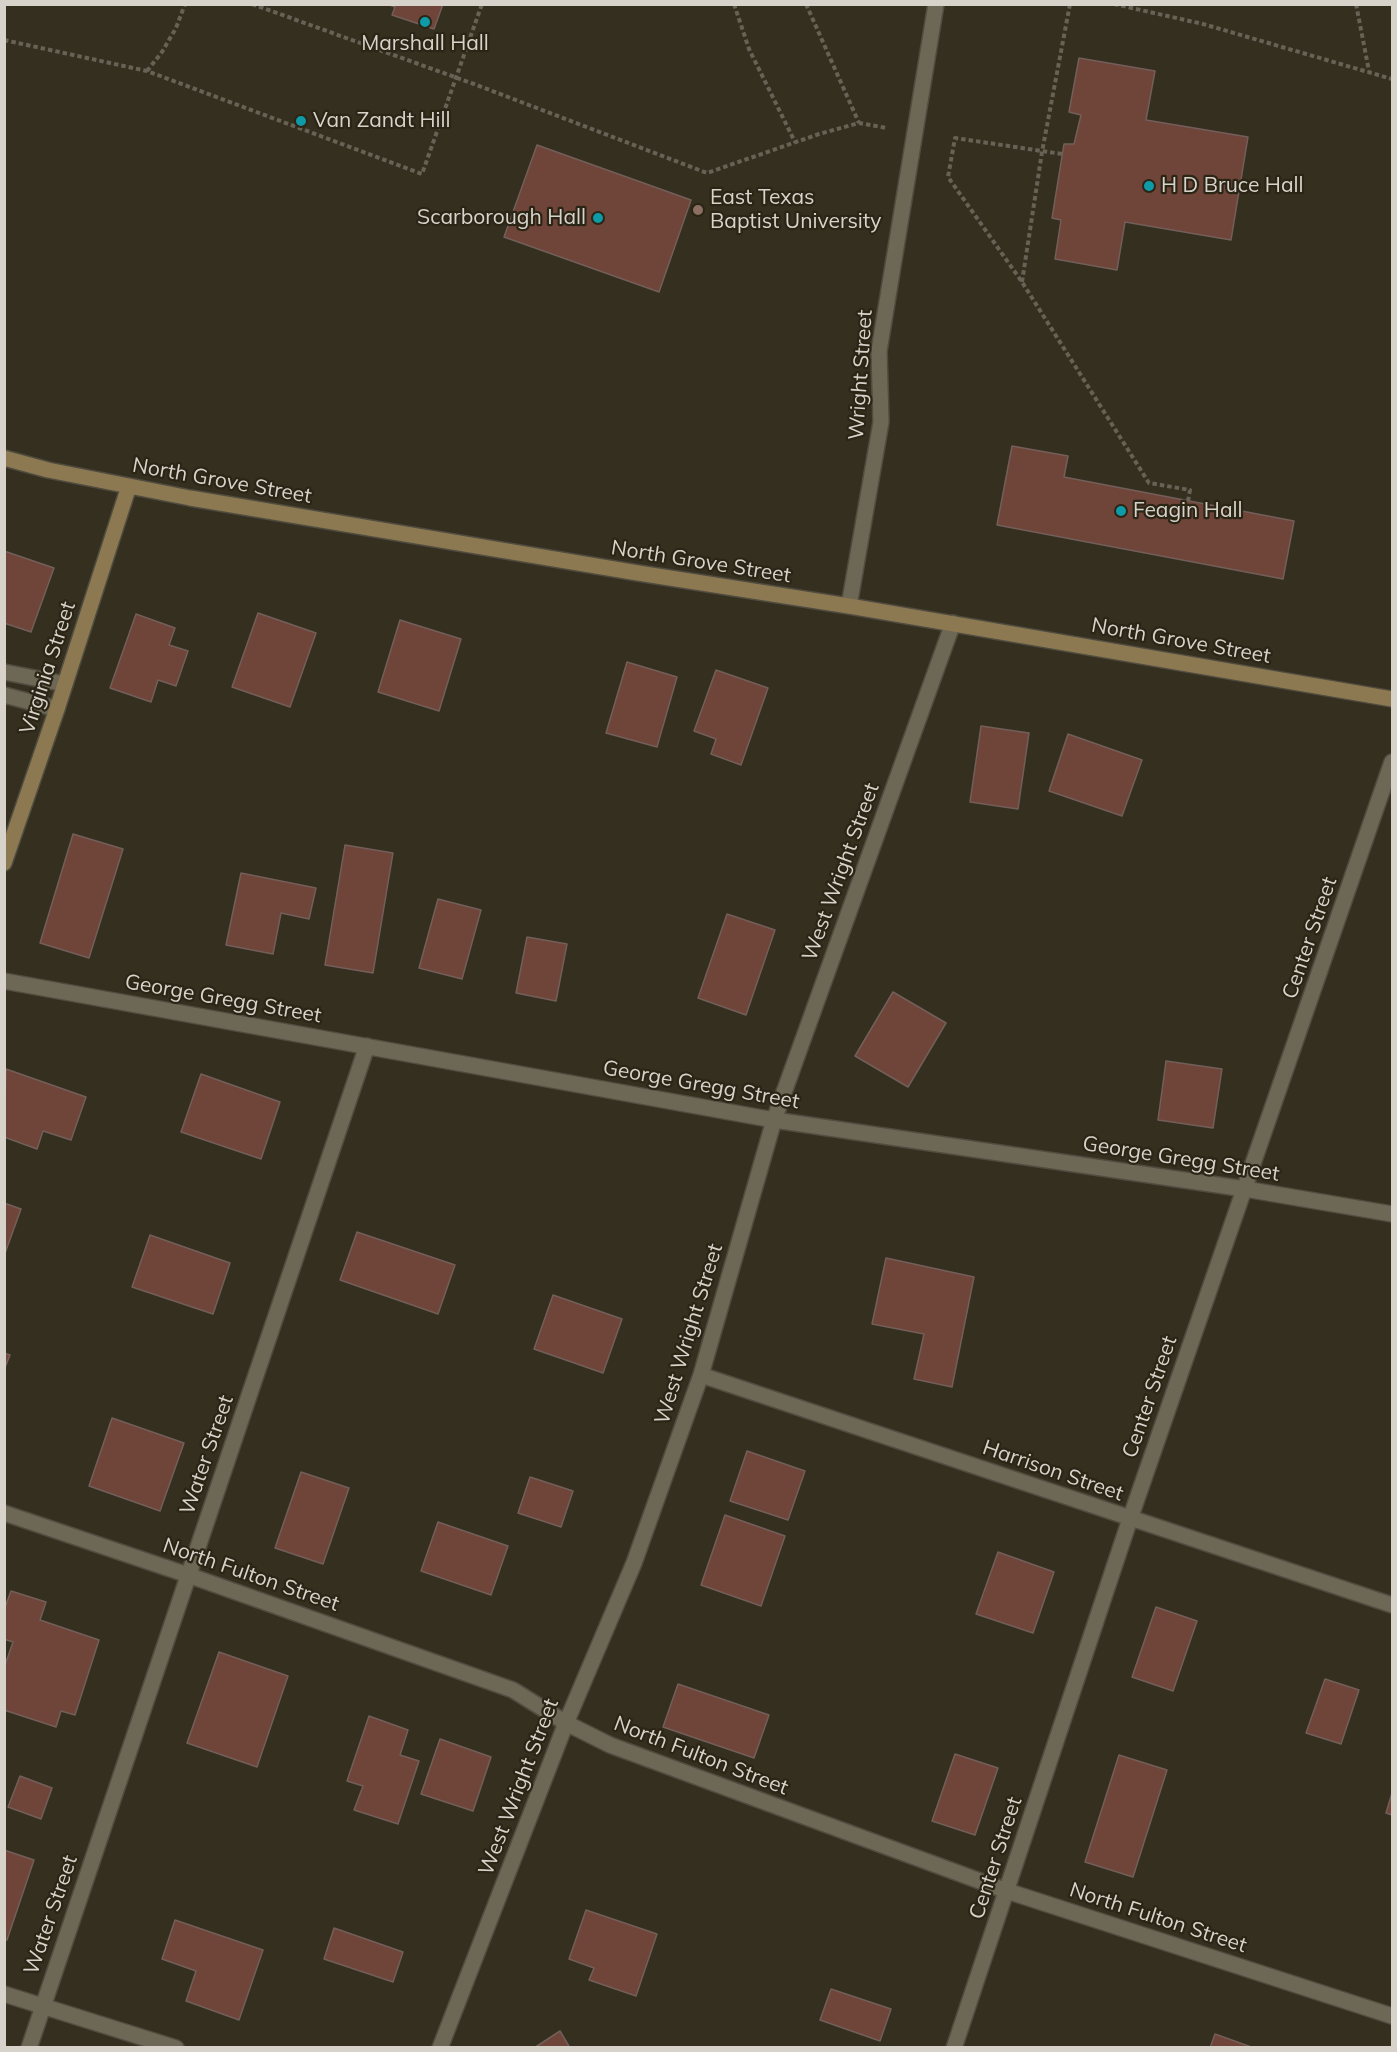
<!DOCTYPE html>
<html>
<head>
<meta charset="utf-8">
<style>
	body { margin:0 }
	#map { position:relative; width:1397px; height:2052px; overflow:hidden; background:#352f20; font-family:Mulish,sans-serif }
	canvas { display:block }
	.frame { position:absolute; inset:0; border:6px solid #d7d3ca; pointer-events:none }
</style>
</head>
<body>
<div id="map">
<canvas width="1397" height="2052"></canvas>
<div class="frame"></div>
</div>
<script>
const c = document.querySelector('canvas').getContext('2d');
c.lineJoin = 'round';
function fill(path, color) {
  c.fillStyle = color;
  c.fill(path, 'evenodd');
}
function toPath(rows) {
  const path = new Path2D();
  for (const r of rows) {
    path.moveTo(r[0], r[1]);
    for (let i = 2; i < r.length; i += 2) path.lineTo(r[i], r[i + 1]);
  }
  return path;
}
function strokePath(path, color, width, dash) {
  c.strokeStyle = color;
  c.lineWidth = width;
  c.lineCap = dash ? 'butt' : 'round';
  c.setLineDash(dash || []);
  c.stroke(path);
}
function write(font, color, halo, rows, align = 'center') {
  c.font = font + ' Mulish,sans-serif';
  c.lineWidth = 4.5;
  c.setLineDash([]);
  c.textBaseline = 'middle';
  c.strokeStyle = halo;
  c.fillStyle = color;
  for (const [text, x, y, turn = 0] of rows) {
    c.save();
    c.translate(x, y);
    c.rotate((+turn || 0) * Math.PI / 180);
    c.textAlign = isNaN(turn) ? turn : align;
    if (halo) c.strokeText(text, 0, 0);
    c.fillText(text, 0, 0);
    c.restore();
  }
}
const building = toPath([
	[387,4,443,4,434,29,392,15,395,7,387,4],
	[1079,58,1155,71,1146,120,1248,137,1231,240,1125,222,1117,270,1055,259,1061,220,1052,218,1064,144,1074,144,1081,115,1069,112,1079,58],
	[537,145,691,200,659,292,504,237,537,145],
	[1012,446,1068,456,1064,477,1294,521,1283,579,997,525,1012,446],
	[4,551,54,568,31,632,4,623,4,551],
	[258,613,316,633,290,707,232,687,258,613],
	[136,614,175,628,169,645,188,651,176,686,158,680,151,702,110,688,136,614],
	[400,620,461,639,439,711,378,692,400,620],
	[627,662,677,677,657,747,606,733,627,662],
	[716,670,768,688,741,765,711,754,716,739,694,731,716,670],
	[981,726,1029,733,1018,809,970,802,981,726],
	[1068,734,1142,760,1122,816,1049,791,1068,734],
	[73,834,123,849,89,958,40,943,73,834],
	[345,845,393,853,373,973,325,965,345,845],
	[241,873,316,888,309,919,281,913,273,954,226,945,241,873],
	[438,899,481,910,462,979,419,968,438,899],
	[727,914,775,930,746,1015,698,998,727,914],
	[527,937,567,944,556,1001,516,993,527,937],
	[893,992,946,1023,908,1087,855,1056,893,992],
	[1166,1061,1222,1069,1213,1128,1158,1120,1166,1061],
	[6,1069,86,1097,71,1140,43,1131,37,1149,4,1137,6,1069],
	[201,1074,280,1102,261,1159,181,1132,201,1074],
	[4,1203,21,1209,4,1256,4,1203],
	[357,1232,455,1265,438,1314,340,1280,357,1232],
	[150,1235,230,1263,213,1314,132,1287,150,1235],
	[886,1258,974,1277,952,1387,914,1379,924,1334,872,1324,886,1258],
	[553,1295,622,1319,603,1373,534,1349,553,1295],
	[4,1353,10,1355,4,1370,4,1353],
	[112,1418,184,1443,160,1511,89,1486,112,1418],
	[747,1451,805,1471,788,1520,730,1501,747,1451],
	[301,1472,349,1488,323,1564,275,1548,301,1472],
	[530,1477,573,1491,561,1527,518,1513,530,1477],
	[725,1515,785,1536,761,1606,701,1585,725,1515],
	[438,1522,508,1546,491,1595,421,1571,438,1522],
	[998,1552,1054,1572,1033,1633,976,1614,998,1552],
	[11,1591,46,1602,40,1620,99,1640,75,1715,61,1711,56,1727,4,1710,4,1668,13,1642,4,1639,4,1610,11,1591],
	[1156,1607,1197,1621,1173,1691,1132,1677,1156,1607],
	[219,1652,288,1676,257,1767,187,1743,219,1652],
	[1325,1679,1359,1690,1341,1744,1306,1733,1325,1679],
	[678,1684,769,1715,754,1758,663,1727,678,1684],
	[369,1716,408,1730,400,1755,419,1761,398,1824,354,1810,363,1786,347,1781,369,1716],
	[440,1739,491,1757,473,1811,421,1794,440,1739],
	[955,1754,998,1768,975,1835,932,1821,955,1754],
	[1119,1755,1167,1770,1133,1877,1085,1862,1119,1755],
	[20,1776,52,1788,41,1819,8,1807,20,1776],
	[1392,1793,1392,1815,1386,1813,1392,1793],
	[4,1850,34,1860,7,1940,4,1939,4,1850],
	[586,1910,657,1934,636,1996,589,1980,594,1968,569,1959,586,1910],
	[175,1920,263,1950,239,2020,186,2001,196,1971,162,1959,175,1920],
	[334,1928,403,1952,393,1982,324,1959,334,1928],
	[831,1989,891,2009,880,2041,820,2020,831,1989],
	[560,2031,570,2048,534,2048,560,2031],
	[1215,2034,1254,2048,1210,2048,1215,2034]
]);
fill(building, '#6f4439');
strokePath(building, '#735f5a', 1.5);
const lane = toPath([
	[4,672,65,684],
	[4,695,57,709]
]);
const street = toPath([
	[849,606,881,422,879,351,936,4],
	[4,981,774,1120,1245,1189,1392,1214],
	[701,1375,1392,1605],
	[4,1513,188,1575,513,1690,566,1723,610,1745,1007,1891,1392,2016],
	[4,1994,176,2048],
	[29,2048,367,1046],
	[440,2048,566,1723,634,1563,701,1375,774,1120,953,623],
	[954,2048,1130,1519,1392,762]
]);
const secondary = toPath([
	[4,458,48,470,190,498,638,573,849,606,1392,699],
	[4,863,57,709,129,486]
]);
strokePath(lane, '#504c3f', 18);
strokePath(street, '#504c3f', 18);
strokePath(secondary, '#504c3f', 18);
strokePath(toPath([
	[252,4,474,84,707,173,819,134,859,123,887,128],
	[734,4,749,49,795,142],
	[806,4,859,123],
	[1114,4,1203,24,1392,79],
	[1356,4,1369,71],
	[4,40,147,71,422,174,482,4],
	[147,71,162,52,176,28,185,4],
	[1062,154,955,138,948,177,1022,282,1149,483,1190,490,1188,501],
	[1022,282,1042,152,1070,4]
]), '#676255', 4, [4.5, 3]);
strokePath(lane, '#6d6756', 15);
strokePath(street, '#6d6756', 15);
strokePath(secondary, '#8c7951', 15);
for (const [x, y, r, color] of [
	[425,22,6,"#0f9aa8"],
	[301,121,6,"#0f9aa8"],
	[1149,186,6,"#0f9aa8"],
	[698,210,6,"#8d6e63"],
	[598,218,6,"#0f9aa8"],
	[1121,511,6,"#0f9aa8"]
]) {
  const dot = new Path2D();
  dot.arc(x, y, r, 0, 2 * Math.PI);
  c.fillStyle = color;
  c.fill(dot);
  strokePath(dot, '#2b2516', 2);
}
write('21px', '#d7d3ca', '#2b2516', [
	["Marshall Hall",425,44,"center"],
	["Van Zandt Hill",313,121],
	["H D Bruce Hall",1161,186],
	["East Texas",710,198],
	["Baptist University",710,222],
	["Scarborough Hall",586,218,"right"],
	["Feagin Hall",1133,511]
], 'left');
write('21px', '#d7d3ca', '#2b2516', [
	["Wright Street",861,375,-86],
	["North Grove Street",222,481,10],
	["North Grove Street",701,562,9],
	["North Grove Street",1181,641,10],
	["Virginia Street",48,668,-72],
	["West Wright Street",841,872,-70],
	["Center Street",1310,938,-71],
	["George Gregg Street",223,999,10],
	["George Gregg Street",701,1085,10],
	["George Gregg Street",1181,1159,9],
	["West Wright Street",689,1334,-73],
	["Center Street",1150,1397,-71],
	["Water Street",207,1455,-71],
	["Harrison Street",1053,1471,19],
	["North Fulton Street",251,1575,19],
	["North Fulton Street",701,1756,21],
	["West Wright Street",519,1787,-69],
	["Center Street",996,1858,-72],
	["Water Street",51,1915,-71],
	["North Fulton Street",1158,1918,18]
]);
</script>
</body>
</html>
